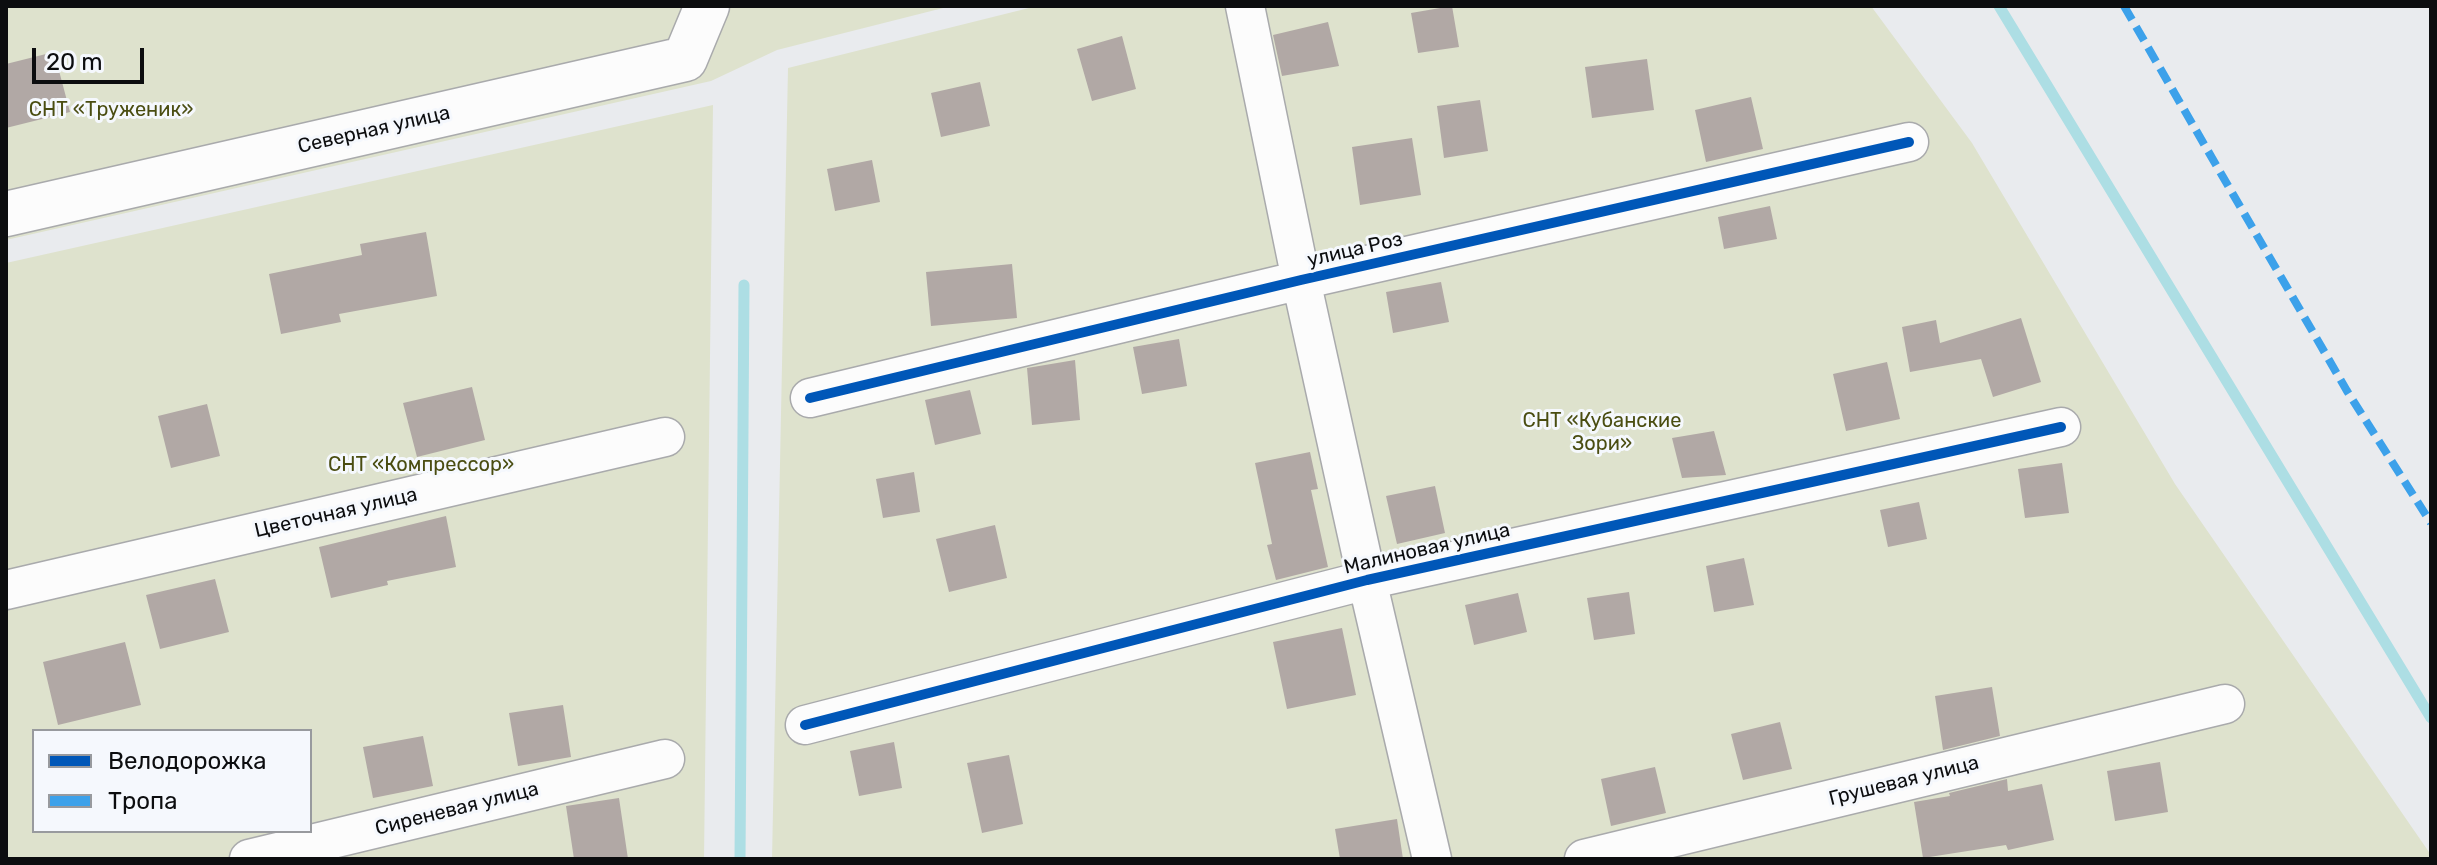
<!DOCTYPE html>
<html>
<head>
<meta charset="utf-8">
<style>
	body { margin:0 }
	#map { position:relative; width:2437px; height:865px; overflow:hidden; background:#e9ebee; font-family:Rubik,sans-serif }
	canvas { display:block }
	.frame { position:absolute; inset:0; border:8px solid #0c0d0f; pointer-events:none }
	.legend { position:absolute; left:32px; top:729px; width:280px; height:104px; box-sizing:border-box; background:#f5f8fd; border:2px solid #989a9e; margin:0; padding:10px 14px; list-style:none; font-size:24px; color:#0c0d0f }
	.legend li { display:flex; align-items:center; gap:16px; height:40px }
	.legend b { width:40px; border:2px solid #989a9e }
	.scale { position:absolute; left:32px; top:48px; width:112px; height:36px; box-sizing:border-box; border:4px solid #0c0d0f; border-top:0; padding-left:10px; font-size:24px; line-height:28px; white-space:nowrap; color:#0c0d0f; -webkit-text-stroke:6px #f5f8fd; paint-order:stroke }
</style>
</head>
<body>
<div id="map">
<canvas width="2437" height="865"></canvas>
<div class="frame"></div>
<ul class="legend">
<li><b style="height:10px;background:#0057b8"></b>Велодорожка</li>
<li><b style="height:10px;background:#3ca1ea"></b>Тропа</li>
</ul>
<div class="scale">20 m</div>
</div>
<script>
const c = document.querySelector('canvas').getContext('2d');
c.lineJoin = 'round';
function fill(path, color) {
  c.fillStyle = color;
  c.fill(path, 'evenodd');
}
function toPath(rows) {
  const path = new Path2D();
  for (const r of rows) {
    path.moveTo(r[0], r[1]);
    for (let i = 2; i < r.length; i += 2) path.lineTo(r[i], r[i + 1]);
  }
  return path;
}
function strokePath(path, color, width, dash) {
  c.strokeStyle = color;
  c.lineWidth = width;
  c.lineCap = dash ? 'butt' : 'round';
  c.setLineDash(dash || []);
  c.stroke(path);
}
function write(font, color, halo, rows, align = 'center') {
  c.font = font + ' Rubik,sans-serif';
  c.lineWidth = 6;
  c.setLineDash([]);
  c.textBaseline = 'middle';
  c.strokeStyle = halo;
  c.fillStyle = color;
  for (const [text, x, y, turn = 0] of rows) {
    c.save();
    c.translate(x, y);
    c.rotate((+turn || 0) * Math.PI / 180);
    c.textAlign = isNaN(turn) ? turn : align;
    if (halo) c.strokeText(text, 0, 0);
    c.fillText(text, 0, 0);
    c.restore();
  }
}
fill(toPath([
	[6,6,951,6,777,50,711,81,6,240],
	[1037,6,1871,6,1972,143,2175,484,2431,855,2431,859,772,859,788,68],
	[713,105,704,859,6,859,6,263],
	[34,731,310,731,310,831,34,831]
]), '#dee2cd');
strokePath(toPath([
	[1999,6,2431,718],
	[740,859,744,285]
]), '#addee4', 11);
fill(toPath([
	[1452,6,1459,47,1418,53,1411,13],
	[1328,22,1339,66,1282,76,1273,35],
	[1122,36,1136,89,1092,101,1077,49],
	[54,52,70,112,6,128,6,64],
	[1647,59,1654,110,1592,118,1585,67],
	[980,82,990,126,941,137,931,93],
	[1751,97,1763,149,1706,162,1695,110],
	[1480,100,1488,151,1444,158,1437,106],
	[1412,138,1421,195,1360,205,1352,147],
	[872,160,880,202,835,211,827,169],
	[1770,206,1777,239,1724,249,1718,217],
	[426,232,437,296,339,314,341,322,281,334,269,274,362,255,360,244],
	[1012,264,1017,318,931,326,926,272],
	[1441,282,1449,322,1393,333,1386,292],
	[2021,318,2041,382,1993,397,1981,359,1910,372,1902,327,1936,320,1940,343],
	[1179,339,1187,386,1142,394,1133,347],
	[1075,360,1080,420,1032,425,1027,368],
	[1887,362,1900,419,1846,431,1833,374],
	[472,387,485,440,417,457,403,403],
	[970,390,981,434,935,445,925,400],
	[207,404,220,456,171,468,158,416],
	[1714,431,1726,475,1682,478,1672,438],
	[1310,452,1318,489,1311,490,1328,567,1276,580,1267,545,1272,544,1255,463],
	[2062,463,2069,513,2025,518,2018,469],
	[914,472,920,512,883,518,876,479],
	[1435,486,1445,533,1397,544,1386,496],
	[1919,502,1927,539,1888,547,1880,510],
	[446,516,456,567,387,581,388,585,331,598,319,547],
	[995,525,1007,578,949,592,936,539],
	[1744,558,1754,605,1714,612,1706,566],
	[215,579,229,632,160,649,146,595],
	[1629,592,1635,634,1594,640,1587,598],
	[1518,593,1527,632,1474,645,1465,605],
	[1342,628,1356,695,1287,709,1273,642],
	[125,642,141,705,58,725,43,662],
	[1992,687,2000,736,1943,750,1935,696],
	[563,705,571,757,518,766,509,713],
	[1780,722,1792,769,1743,780,1731,734],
	[423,736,433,786,373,798,363,747],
	[894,742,902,788,859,796,850,751],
	[1009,755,1023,824,982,833,967,763],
	[2160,762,2168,812,2115,821,2107,771],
	[1655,767,1666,813,1611,826,1601,779],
	[2007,779,2008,791,2042,784,2054,840,2008,850,2006,845,1923,858,1914,802,1950,796,1949,793],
	[619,798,628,859,574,859,566,806],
	[1397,819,1403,859,1340,859,1335,829]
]), '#b1a8a5');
const minor = toPath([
	[1245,6,1301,280,1367,580,1432,859],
	[810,398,1301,280,1909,142],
	[6,590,665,437],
	[805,725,1367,580,2061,427],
	[249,859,665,759],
	[1584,859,2225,704]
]);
const tertiary = toPath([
	[6,214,685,59,707,6]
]);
strokePath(minor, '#a9aaac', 41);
strokePath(tertiary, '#a9aaac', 47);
strokePath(minor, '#fcfcfc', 38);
strokePath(tertiary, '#fcfcfc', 44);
strokePath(toPath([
	[2124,6,2347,391,2431,523]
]), '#3ca1ea', 8, [16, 8]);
strokePath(toPath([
	[810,398,1301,280,1909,142],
	[805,725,1367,580,2061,427]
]), '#0057b8', 10);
write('20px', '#4a4d11', '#f5f8fd', [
	["СНТ «Труженик»",111,110],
	["СНТ «Кубанские",1602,421],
	["Зори»",1602,444],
	["СНТ «Компрессор»",421,465]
]);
write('20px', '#0c0d0f', '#f5f8fd', [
	["Северная улица",374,130,-13],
	["улица Роз",1355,250,-13],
	["Цветочная улица",336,513,-13],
	["Малиновая улица",1427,549,-13],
	["Грушевая улица",1904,781,-14],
	["Сиреневая улица",457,809,-14]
]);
</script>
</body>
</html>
